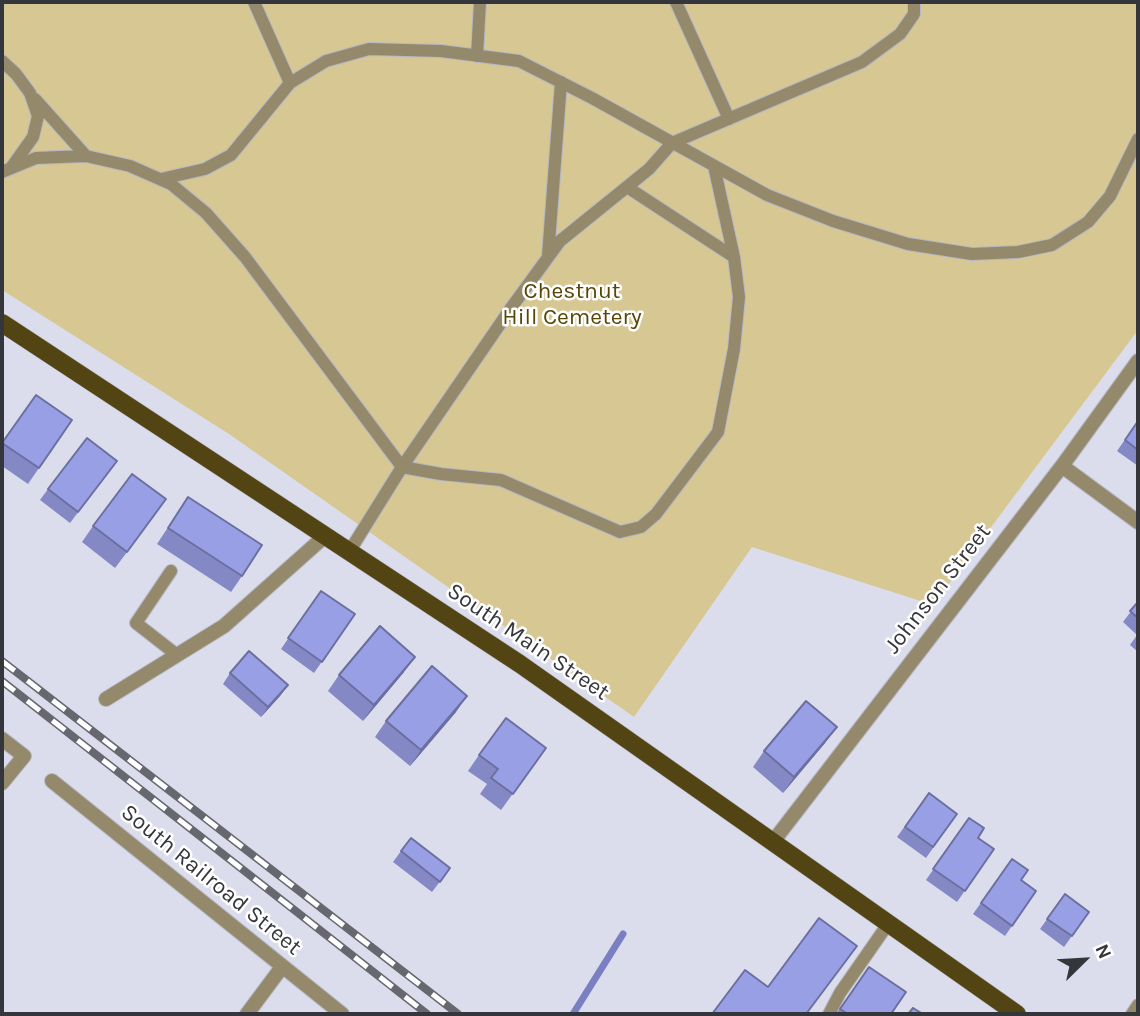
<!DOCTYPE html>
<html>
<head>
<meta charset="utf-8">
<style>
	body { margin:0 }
	#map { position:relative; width:1140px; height:1016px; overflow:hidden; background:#dbddec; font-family:Karla,sans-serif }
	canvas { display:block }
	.frame { position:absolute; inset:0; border:4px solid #35363b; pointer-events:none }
	.north { position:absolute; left:1049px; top:925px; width:70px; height:70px; -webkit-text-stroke:5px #fff; paint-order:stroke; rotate:66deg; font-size:19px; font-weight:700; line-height:28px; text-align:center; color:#35363b }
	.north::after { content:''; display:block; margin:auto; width:24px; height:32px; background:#35363b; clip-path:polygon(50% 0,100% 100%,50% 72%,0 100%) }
</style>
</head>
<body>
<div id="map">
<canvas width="1140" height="1016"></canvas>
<div class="frame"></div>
<div class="north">N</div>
</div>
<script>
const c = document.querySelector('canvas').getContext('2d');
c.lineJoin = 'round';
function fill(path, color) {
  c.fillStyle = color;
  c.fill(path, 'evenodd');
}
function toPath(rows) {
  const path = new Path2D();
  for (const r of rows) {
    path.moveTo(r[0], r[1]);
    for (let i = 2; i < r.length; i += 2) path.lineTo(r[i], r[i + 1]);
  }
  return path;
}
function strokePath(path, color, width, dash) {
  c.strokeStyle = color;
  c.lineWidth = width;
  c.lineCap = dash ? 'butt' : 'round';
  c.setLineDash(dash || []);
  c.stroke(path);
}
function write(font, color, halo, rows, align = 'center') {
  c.font = font + ' Karla,sans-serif';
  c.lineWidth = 5;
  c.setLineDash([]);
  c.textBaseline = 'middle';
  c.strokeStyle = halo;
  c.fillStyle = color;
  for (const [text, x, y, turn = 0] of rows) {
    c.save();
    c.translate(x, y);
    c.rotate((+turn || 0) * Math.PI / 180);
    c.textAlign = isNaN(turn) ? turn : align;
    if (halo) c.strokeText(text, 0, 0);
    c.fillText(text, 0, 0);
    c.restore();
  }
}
fill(toPath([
	[2,2,1138,2,1138,330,933,605,752,547,634,717,229,434,2,290]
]), '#d7c793');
strokePath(toPath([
	[573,1014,623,934]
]), '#7a7fc2', 7);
const service = toPath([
	[254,2,290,83],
	[676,2,729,119],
	[477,56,480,2],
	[2,61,16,74,30,93,38,116,33,137,11,168],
	[35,99,86,156],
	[2,172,36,158,86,156,130,166,171,184,206,213,245,257,402,467,441,474,501,480,620,532,641,527,656,514,718,432,734,349,739,297,734,257,714,166],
	[161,179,205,169,231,155,290,83,326,61,369,49,441,51,519,61,592,98,767,195,833,221,908,244,972,254,1018,252,1052,245,1088,222,1110,196,1138,139],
	[627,187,734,257],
	[548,256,561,82],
	[349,552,402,467,511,308,560,241,649,169,672,143,862,62,900,34,914,14,914,2],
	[171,571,136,623,177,655],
	[829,1014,840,993,888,924],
	[1132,1014,1138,1005]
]);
const minor = toPath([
	[1062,466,1138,522],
	[106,699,224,626,325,536],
	[2,739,24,756,2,783],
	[52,781,342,1014],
	[772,843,1062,466,1138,361],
	[247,1014,282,967]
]);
const primary = toPath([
	[2,323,520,664,1017,1014]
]);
strokePath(service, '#b6b8c5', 14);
strokePath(minor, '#b6b8c5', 16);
strokePath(primary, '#b6b8c5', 19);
strokePath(service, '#948a6b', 12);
strokePath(minor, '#948a6b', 14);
strokePath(primary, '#534513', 18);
const rail = toPath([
	[2,661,458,1014],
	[2,681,427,1014]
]);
strokePath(rail, '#66676f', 8);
strokePath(rail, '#fff', 5, [16]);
fill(toPath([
	[36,395,72,420,28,484,2,466,2,443],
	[1138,421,1138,466,1117,451],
	[117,461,70,523,40,500,48,489],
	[188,497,242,576,231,592,157,544],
	[155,515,115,568,82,542,93,526],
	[321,591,355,614,314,673,281,649],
	[1138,602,1138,652,1130,645,1137,635,1123,622],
	[404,672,363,721,328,691,339,675],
	[230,673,288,685,280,696,261,717,223,684],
	[456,712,410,766,375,737,386,721],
	[825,743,783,793,753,767,764,751],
	[546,748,501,810,480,794,487,784,468,771,479,755],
	[929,793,957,814,926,858,897,837],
	[969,818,978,838,994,849,957,902,926,880],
	[401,851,450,868,432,892,393,862],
	[1012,859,1021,880,1036,891,1005,936,973,914],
	[1065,894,1089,912,1064,947,1040,929],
	[869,967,891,1014,836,1014]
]), '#8489c5');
fill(toPath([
	[415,657,404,672,363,721,374,705],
	[288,685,280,696,261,717,268,707],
	[467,696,456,712,410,766,421,750],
	[837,727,825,743,783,793,794,777]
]), '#6b6fa0');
const building = toPath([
	[36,395,72,420,39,468,2,443,36,395],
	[1138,421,1138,450,1125,440,1138,421],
	[87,438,117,461,78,512,48,489,87,438],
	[132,474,166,499,127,552,93,526,132,474],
	[188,497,262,545,242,576,168,528,188,497],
	[321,591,355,614,322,662,288,638,321,591],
	[1138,602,1138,618,1130,611,1138,602],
	[380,626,415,657,374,705,339,675,380,626],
	[249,651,288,685,268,707,230,673,249,651],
	[432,666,467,696,421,750,386,721,432,666],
	[806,701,837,727,794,777,764,751,806,701],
	[506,718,546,748,513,794,491,778,498,769,479,755,506,718],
	[929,793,957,814,933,847,905,827,929,793],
	[969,818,984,828,978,838,994,849,965,891,933,869,969,818],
	[411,838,450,868,440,882,401,851,411,838],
	[1012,859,1028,870,1021,880,1036,891,1012,926,981,903,1012,859],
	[1065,894,1089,912,1072,936,1047,919,1065,894],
	[819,918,857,946,806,1014,712,1014,745,970,768,987,819,918],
	[869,967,906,992,891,1014,848,1014,840,1009,869,967],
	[913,1008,923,1014,908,1014,913,1008]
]);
fill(building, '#999fe5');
strokePath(building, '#6b6fa0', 2);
write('23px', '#574605', '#fff', [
	["Chestnut",572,291],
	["Hill Cemetery",572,317]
]);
write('23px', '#35363b', '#fff', [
	["Johnson Street",938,589,-52],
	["South Main Street",528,642,34],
	["South Railroad Street",211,880,39]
]);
</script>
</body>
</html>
